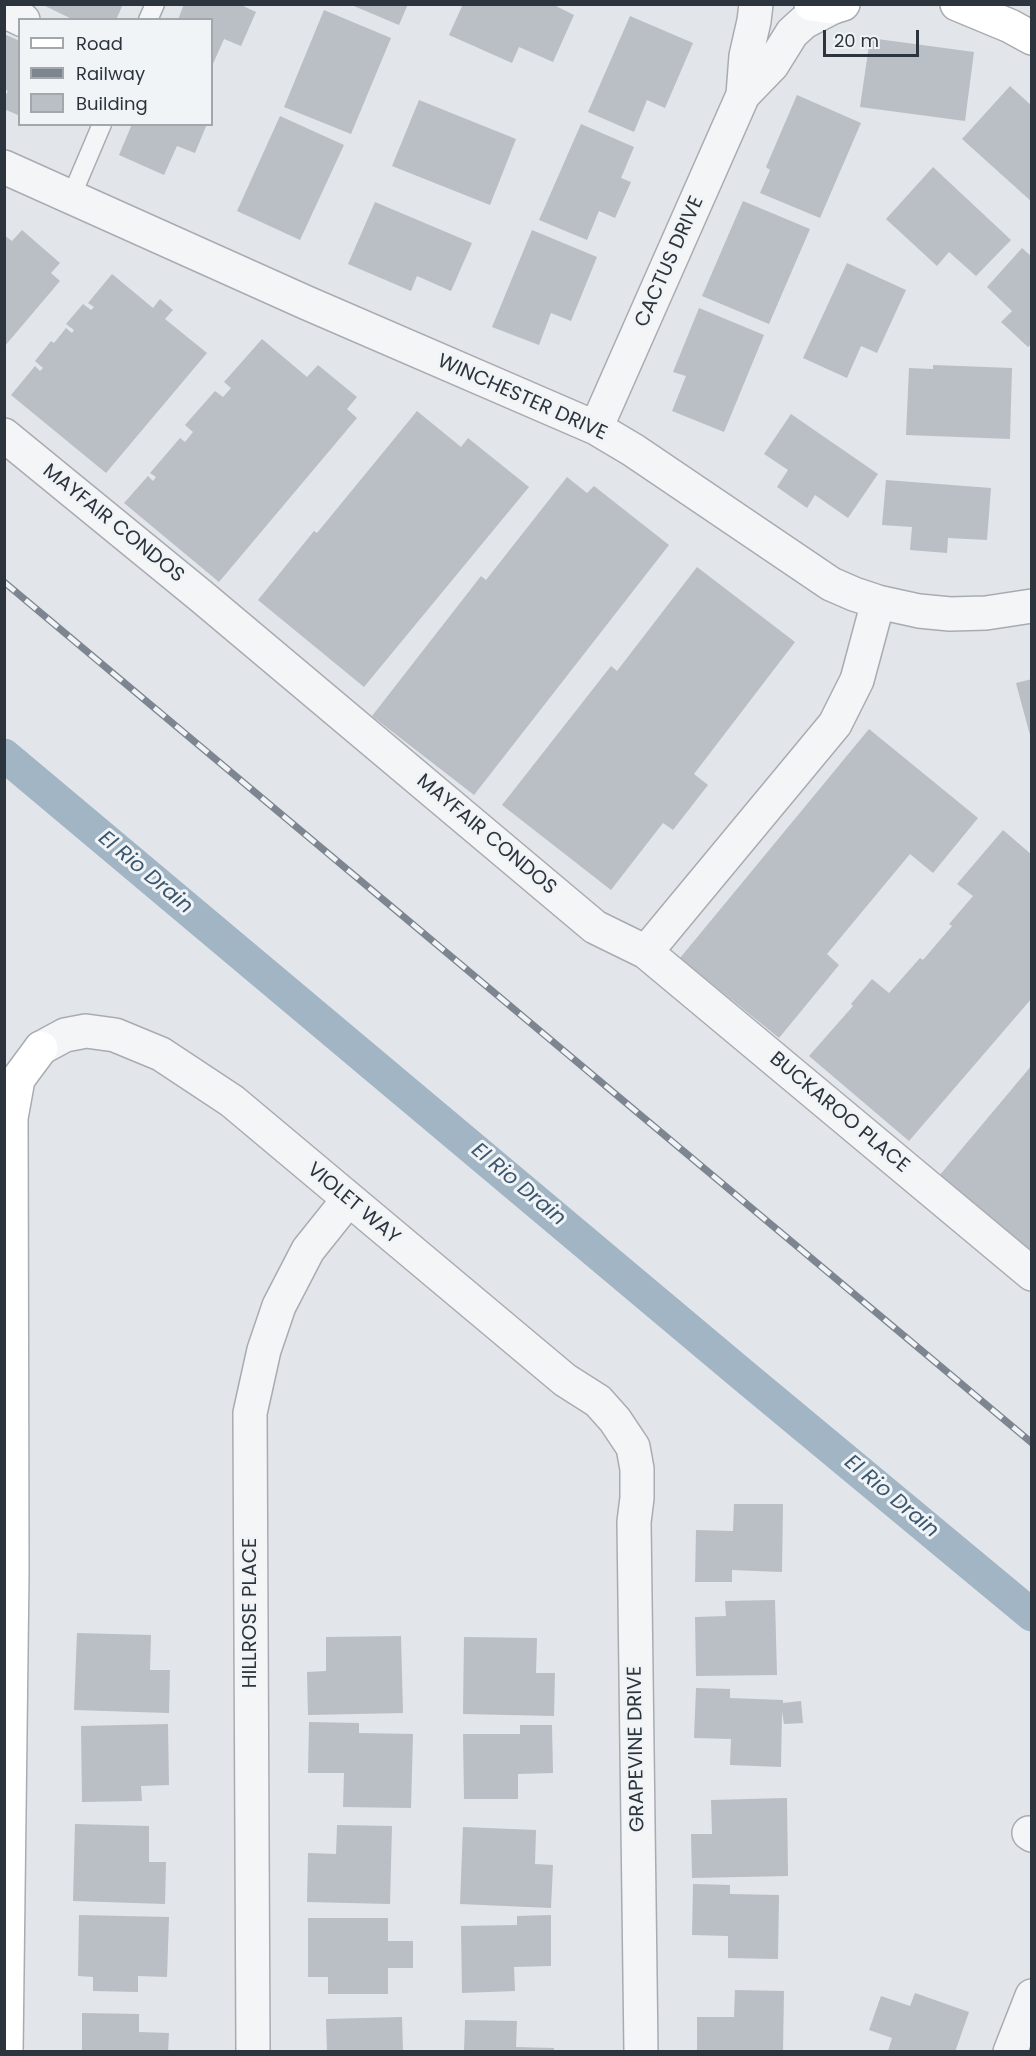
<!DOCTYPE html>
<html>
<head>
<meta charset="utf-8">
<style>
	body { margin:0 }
	#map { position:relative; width:1036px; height:2056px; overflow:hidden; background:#e2e5e9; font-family:Poppins,sans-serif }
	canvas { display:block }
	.frame { position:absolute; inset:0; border:6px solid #2c343e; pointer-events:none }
	.legend { position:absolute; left:18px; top:18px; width:195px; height:108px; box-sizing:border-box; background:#f1f4f6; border:2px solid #a2a7ac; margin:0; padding:8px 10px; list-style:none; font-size:18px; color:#2c343e }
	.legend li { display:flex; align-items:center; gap:12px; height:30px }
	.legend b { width:30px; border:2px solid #a2a7ac }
	.scale { position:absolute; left:823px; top:30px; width:96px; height:27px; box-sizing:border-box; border:3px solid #2c343e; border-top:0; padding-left:8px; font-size:18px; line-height:21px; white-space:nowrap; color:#2c343e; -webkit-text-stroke:4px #f1f4f6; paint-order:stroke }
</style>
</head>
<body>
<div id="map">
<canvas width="1036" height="2056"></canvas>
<div class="frame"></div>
<ul class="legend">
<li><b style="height:8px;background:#fff"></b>Road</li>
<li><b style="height:8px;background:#7d8690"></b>Railway</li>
<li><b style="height:16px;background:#babfc5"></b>Building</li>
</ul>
<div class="scale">20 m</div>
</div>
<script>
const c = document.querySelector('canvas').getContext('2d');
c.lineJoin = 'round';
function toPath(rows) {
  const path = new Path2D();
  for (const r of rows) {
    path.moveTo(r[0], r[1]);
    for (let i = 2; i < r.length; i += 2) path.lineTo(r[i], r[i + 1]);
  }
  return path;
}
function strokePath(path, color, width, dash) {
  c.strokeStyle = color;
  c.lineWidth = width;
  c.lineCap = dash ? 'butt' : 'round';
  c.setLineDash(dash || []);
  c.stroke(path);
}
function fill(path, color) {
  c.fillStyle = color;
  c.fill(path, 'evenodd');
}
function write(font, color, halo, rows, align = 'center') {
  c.font = font + ' Poppins,sans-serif';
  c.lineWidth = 6;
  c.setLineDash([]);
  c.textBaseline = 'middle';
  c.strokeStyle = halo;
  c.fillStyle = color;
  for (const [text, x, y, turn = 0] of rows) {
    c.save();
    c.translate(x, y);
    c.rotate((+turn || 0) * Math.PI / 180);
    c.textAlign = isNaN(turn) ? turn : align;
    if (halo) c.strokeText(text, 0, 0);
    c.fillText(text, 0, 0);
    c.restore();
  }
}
strokePath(toPath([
	[4,755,744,1376,1032,1615]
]), '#a1b5c4', 33);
fill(toPath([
	[41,4,123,4,116,20,74,20],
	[184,4,239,4,256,12,241,46,224,39,212,66,212,20,178,20],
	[349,4,408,4,399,25],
	[463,4,552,4,574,15,553,62,519,47,512,63,449,35],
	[324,10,391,38,351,134,284,107],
	[630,16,693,43,665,108,647,100,634,132,588,112],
	[4,34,20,41,20,116,4,109,4,98,8,91,4,89],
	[870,38,974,52,965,121,860,107],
	[1010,86,1032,106,1032,202,962,139],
	[797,95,861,123,820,218,760,193,770,170,766,167],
	[419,100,516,139,490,205,392,166],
	[280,116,344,145,300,240,237,211],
	[132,124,207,124,195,153,177,146,164,175,119,155],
	[581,124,634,147,621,178,631,182,615,218,599,211,587,240,539,220],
	[933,167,1011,240,976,276,949,252,937,266,886,219],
	[743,201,810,229,769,324,702,296],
	[375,202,472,243,451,291,417,276,411,291,348,264],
	[22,230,60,263,51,273,60,281,4,347,4,235,12,241],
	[532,230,597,257,571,321,551,313,539,345,492,327],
	[1022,248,1032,257,1032,344,1028,347,1001,322,1012,311,987,287],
	[847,263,906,290,877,353,861,346,847,378,803,358],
	[112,274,153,308,160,299,173,310,165,319,207,353,106,473,11,395,35,366,40,371,43,368,35,361,51,341,54,343,66,328,72,333,74,330,66,324,83,304,91,310,94,307,88,303],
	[699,308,764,335,724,432,672,411,686,376,673,372],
	[262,339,307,377,318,365,357,397,347,409,357,418,219,582,124,503,148,476,153,481,156,477,150,473,180,438,185,442,193,432,185,425,215,391,223,397,231,388,224,382],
	[933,365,1012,368,1010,439,906,435,909,368,933,369],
	[417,411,461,447,468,438,529,487,364,687,258,600,314,531,317,533],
	[791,414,878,474,848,518,815,495,807,508,777,487,788,470,764,454],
	[567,477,587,493,594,486,669,545,474,795,372,716,481,576,486,580],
	[886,480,991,488,987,540,948,538,947,553,910,550,912,527,882,525],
	[697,567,795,642,694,774,708,785,673,830,663,823,611,890,502,805,611,666,617,671],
	[1032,679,1032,739,1031,739,1016,683],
	[869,729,978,818,933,873,910,854,827,954,839,965,779,1038,680,958],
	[1003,830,1032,855,1032,998,909,1141,809,1056,853,1006,851,1004,872,979,889,993,920,958,923,960,952,926,949,924,973,896,957,884],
	[1032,1065,1032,1253,939,1176],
	[734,1504,783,1504,782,1572,732,1570,732,1582,695,1582,696,1530,733,1531],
	[775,1600,777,1675,696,1676,695,1617,726,1616,725,1601],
	[77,1633,151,1635,150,1670,170,1670,169,1713,74,1710],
	[401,1636,403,1713,308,1715,307,1672,326,1671,326,1637],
	[464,1637,537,1638,536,1673,555,1673,554,1716,463,1714],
	[696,1688,730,1689,730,1698,783,1700,783,1703,801,1701,803,1723,784,1724,782,1711,781,1767,730,1765,731,1739,694,1738],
	[309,1722,359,1723,359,1733,413,1734,411,1808,343,1807,344,1773,308,1773],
	[168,1724,169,1785,141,1786,142,1801,82,1802,81,1726],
	[520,1725,552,1725,553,1773,518,1774,518,1799,464,1799,463,1734,520,1734],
	[787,1798,788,1876,692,1878,691,1834,712,1834,711,1800],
	[75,1824,149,1826,149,1862,166,1862,165,1904,73,1901],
	[337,1825,392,1826,390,1904,307,1902,308,1853,336,1854],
	[463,1827,536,1830,535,1864,553,1865,551,1908,460,1904],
	[693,1884,730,1885,730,1894,779,1895,778,1959,728,1958,728,1936,692,1935],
	[79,1915,169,1917,167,1977,138,1976,138,1992,93,1991,93,1977,78,1976],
	[551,1915,551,1966,514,1967,515,1991,462,1993,461,1926,517,1925,517,1916],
	[308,1918,388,1918,388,1941,413,1941,413,1968,388,1968,388,1994,328,1994,328,1977,308,1977],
	[735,1990,784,1991,783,2052,697,2052,697,2017,734,2017],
	[915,1993,969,2012,955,2052,890,2052,888,2051,892,2038,869,2030,881,1996,910,2006],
	[82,2013,139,2014,139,2032,169,2033,168,2052,82,2052],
	[402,2017,403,2052,327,2052,326,2019],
	[465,2020,517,2021,516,2047,554,2048,554,2052,464,2052]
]), '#babfc5');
const lane = toPath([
	[148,20,155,4],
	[71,197,102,124]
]);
const street = toPath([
	[4,11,23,20],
	[743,95,772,65,792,33,804,22,833,7],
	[4,167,307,303,596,428,633,450,831,584,854,594,878,602,919,611,950,614,986,613,1032,606],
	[596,428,743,95,746,56,754,21,756,4],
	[4,435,201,596,595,927,646,952,1032,1274],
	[646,952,835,724,857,680,878,602],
	[41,1048,65,1035,86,1031,115,1035,161,1054,232,1101,565,1380,598,1401,615,1420,633,1447,637,1469,637,1498,634,1522,641,2052],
	[1029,1833,1032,1835],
	[253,2052,250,1413,264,1350,279,1306,308,1250,348,1200],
	[1010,2052,1032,1996]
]);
const secondary = toPath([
	[811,4,833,7,843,4],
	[957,4,1010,26,1032,38],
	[6,2052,12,1572,11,1118,18,1079,41,1048]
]);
strokePath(lane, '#a8acb2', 21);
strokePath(street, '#a8acb2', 36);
strokePath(secondary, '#a8acb2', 36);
strokePath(lane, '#f4f5f7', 18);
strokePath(street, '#f4f5f7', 33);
strokePath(secondary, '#fff', 33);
const rail = toPath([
	[4,582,1032,1443]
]);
strokePath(rail, '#7d8690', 7);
strokePath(rail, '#f1f4f6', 4.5, [14]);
write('20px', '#2c343e', '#f1f4f6', [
	["CACTUS DRIVE",670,262,-66],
	["WINCHESTER DRIVE",522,398,24],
	["MAYFAIR CONDOS",113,524,39],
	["MAYFAIR CONDOS",486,835,40],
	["BUCKAROO PLACE",839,1113,40],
	["VIOLET WAY",353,1204,40],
	["HILLROSE PLACE",251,1613,-90],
	["GRAPEVINE DRIVE",637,1749,-91]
]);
write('italic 21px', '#3b566e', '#f1f4f6', [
	["El Rio Drain",145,873,40],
	["El Rio Drain",518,1185,40],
	["El Rio Drain",891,1497,40]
]);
</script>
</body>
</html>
